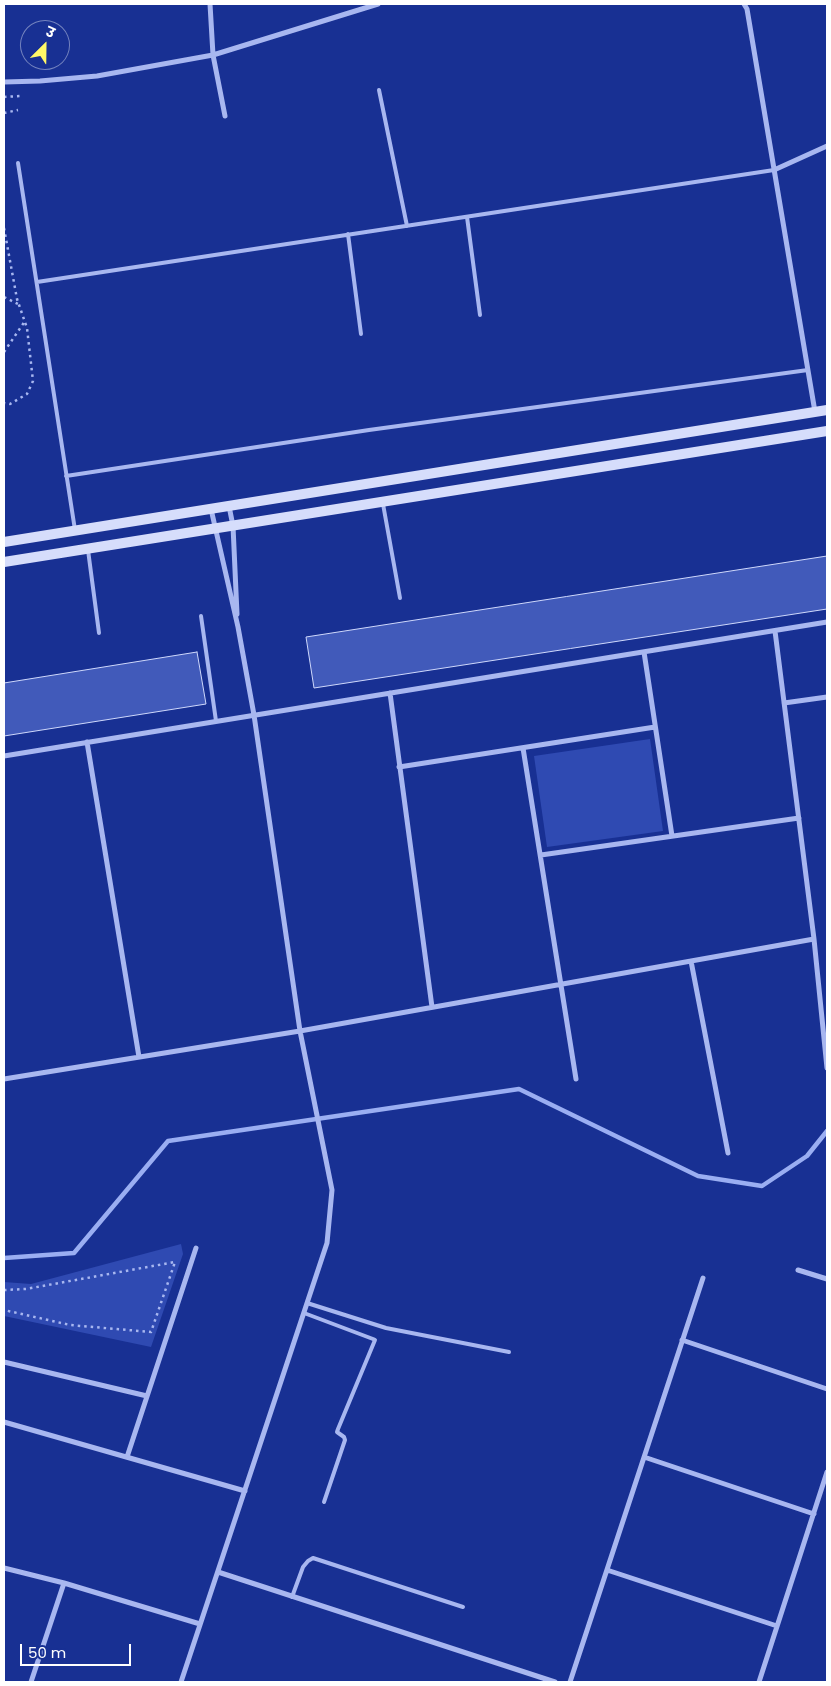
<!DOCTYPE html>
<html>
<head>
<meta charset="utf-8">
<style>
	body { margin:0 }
	#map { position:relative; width:831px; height:1686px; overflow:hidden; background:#183093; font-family:Poppins,"Noto Sans Devanagari",sans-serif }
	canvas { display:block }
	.frame { position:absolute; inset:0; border:5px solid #fff; pointer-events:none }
	.north { position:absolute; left:20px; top:20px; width:50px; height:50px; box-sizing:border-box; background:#183093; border:1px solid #7483be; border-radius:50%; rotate:23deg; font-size:14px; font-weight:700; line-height:20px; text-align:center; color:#fff }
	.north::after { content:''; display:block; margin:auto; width:18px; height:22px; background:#fff867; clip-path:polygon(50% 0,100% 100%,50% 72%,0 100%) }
	.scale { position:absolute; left:20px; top:1644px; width:111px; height:22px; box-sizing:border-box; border:2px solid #fff; border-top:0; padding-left:6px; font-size:15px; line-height:18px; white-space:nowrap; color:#fff; -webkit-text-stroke:4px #183093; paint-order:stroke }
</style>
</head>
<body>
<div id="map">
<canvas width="831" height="1686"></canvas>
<div class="frame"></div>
<div class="north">उ</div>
<div class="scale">50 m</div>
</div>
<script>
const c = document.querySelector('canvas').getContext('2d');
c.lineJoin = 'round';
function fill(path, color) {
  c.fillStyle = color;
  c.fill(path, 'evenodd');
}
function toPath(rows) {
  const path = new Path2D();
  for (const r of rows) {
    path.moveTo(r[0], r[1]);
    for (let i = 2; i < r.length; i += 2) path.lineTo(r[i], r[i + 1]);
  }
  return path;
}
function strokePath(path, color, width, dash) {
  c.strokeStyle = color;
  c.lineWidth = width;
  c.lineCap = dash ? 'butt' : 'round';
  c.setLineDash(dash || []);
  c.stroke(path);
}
fill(toPath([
	[650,739,663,831,547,847,534,756],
	[181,1244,183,1254,151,1347,4,1316,4,1282,31,1284]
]), '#2f4ab2');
strokePath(toPath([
	[4,1258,74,1253,168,1141,519,1089,698,1176,762,1186,807,1156,827,1131]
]), '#9aaef2', 4.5);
const building = toPath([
	[827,556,827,609,314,688,306,637,827,556],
	[197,652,206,704,4,736,4,683,197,652]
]);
fill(building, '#415aba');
strokePath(building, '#cfd8fb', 1);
strokePath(toPath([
	[4,97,21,96],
	[4,113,18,110],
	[4,228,17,299,27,328,33,381,27,394,10,404,4,403],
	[4,297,20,305],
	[4,352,25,321],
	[4,1290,26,1289,175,1262,151,1332,70,1325,4,1310]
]), '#a8b7f0', 2.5, [2.5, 4]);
strokePath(toPath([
	[379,90,407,226],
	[18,163,75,530],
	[467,217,480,315],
	[348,234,361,334],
	[37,282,774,170],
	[66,476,369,430,808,370],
	[383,504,400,598],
	[88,550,99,633],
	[201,616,216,721],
	[307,1303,386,1328,509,1352],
	[304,1313,373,1339,375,1340,338,1429,337,1432,344,1437,345,1440,324,1502],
	[292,1597,303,1567,308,1561,313,1558,463,1607]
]), '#a8b7f0', 4);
strokePath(toPath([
	[210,4,213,55,378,4],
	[744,4,747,9,815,412],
	[4,82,40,81,97,76,213,55,225,116],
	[774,170,827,146],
	[229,506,233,526,237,614],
	[775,631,814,939,827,1068],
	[644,652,672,836],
	[390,693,432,1007],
	[784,703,827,697],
	[87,742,139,1057],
	[523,748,576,1079],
	[4,756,827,622],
	[399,767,655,727],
	[541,855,799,818],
	[691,961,728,1153],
	[4,1079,300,1031,814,939],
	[798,1270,827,1279],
	[682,1340,827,1389],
	[4,1362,147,1396],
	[4,1422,245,1491],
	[127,1457,196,1248],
	[644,1457,814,1514],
	[4,1568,64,1583,200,1624],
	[607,1570,777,1626],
	[218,1572,555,1682],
	[31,1682,64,1583],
	[181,1682,327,1243,332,1190,300,1031,254,715,238,627,211,509],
	[570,1682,703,1278],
	[759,1682,827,1472]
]), '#a8b7f0', 5);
strokePath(toPath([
	[4,542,827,410],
	[4,562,827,431]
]), '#d6ddfb', 10);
</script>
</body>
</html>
